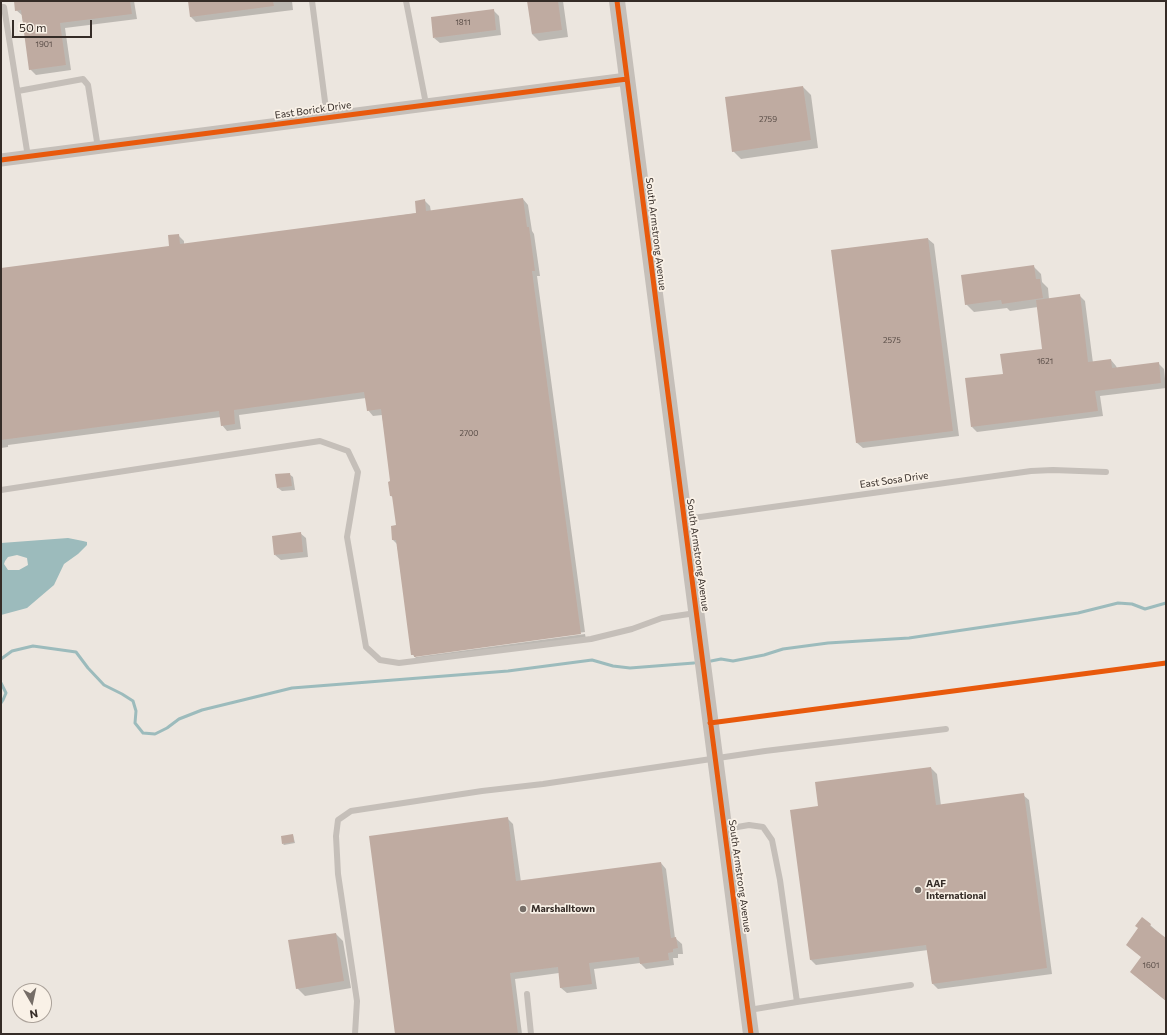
<!DOCTYPE html>
<html>
<head>
<meta charset="utf-8">
<style>
	body { margin:0 }
	#map { position:relative; width:1167px; height:1035px; overflow:hidden; background:#ece6df; font-family:Commissioner,sans-serif }
	canvas { display:block }
	.frame { position:absolute; inset:0; border:2px solid #352c27; pointer-events:none }
	.north { position:absolute; left:12px; top:983px; width:40px; height:40px; box-sizing:border-box; background:#f9f1e7; border:1px solid #aba29a; border-radius:50%; rotate:171deg; font-size:11px; font-weight:700; line-height:16px; text-align:center; color:#352c27 }
	.north::after { content:''; display:block; margin:auto; width:14px; height:18px; background:#756d67; clip-path:polygon(50% 0,100% 100%,50% 72%,0 100%) }
	.scale { position:absolute; left:12px; top:20px; width:80px; height:18px; box-sizing:border-box; border:2px solid #352c27; border-top:0; padding-left:5px; font-size:12px; line-height:14px; white-space:nowrap; color:#352c27; -webkit-text-stroke:3px #f9f1e7; paint-order:stroke }
</style>
</head>
<body>
<div id="map">
<canvas width="1167" height="1035"></canvas>
<div class="frame"></div>
<div class="north">N</div>
<div class="scale">50 m</div>
</div>
<script>
const c = document.querySelector('canvas').getContext('2d');
c.lineJoin = 'round';
function fill(path, color) {
  c.fillStyle = color;
  c.fill(path, 'evenodd');
}
function toPath(rows) {
  const path = new Path2D();
  for (const r of rows) {
    path.moveTo(r[0], r[1]);
    for (let i = 2; i < r.length; i += 2) path.lineTo(r[i], r[i + 1]);
  }
  return path;
}
function strokePath(path, color, width, dash) {
  c.strokeStyle = color;
  c.lineWidth = width;
  c.lineCap = dash ? 'butt' : 'round';
  c.setLineDash(dash || []);
  c.stroke(path);
}
function write(font, color, halo, rows, align = 'center') {
  c.font = font + ' Commissioner,sans-serif';
  c.lineWidth = 3.5;
  c.setLineDash([]);
  c.textBaseline = 'middle';
  c.strokeStyle = halo;
  c.fillStyle = color;
  for (const [text, x, y, turn = 0] of rows) {
    c.save();
    c.translate(x, y);
    c.rotate((+turn || 0) * Math.PI / 180);
    c.textAlign = isNaN(turn) ? turn : align;
    if (halo) c.strokeText(text, 0, 0);
    c.fillText(text, 0, 0);
    c.restore();
  }
}
fill(toPath([
	[68,538,83,541,87,542,87,545,78,554,64,564,54,585,27,608,1,615,1,543],
	[17,555,27,558,28,565,19,570,8,570,4,564,5,561,8,557]
]), '#9cbbbc');
fill(toPath([
	[15,1,134,1,137,19,65,28,71,70,36,75,30,69,23,16,16,10],
	[189,1,292,1,293,10,196,22,191,17],
	[528,1,563,1,568,37,539,41,532,34],
	[493,10,499,16,501,35,440,43,434,38],
	[803,87,811,95,818,148,741,159,733,151],
	[523,199,528,205,532,231,534,234,540,276,537,276,585,632,416,655,416,657,585,634,586,639,418,660,412,654,397,544,393,540,397,526,394,498,391,496,392,482,382,415,373,416,368,410,366,398,239,415,241,429,227,431,222,425,221,417,8,445,8,447,1,448,1,269,170,247,178,235,184,241,184,245,418,213,425,201,430,206,431,212],
	[928,239,934,244,959,436,863,448,857,443],
	[1033,266,1041,274,1042,282,1048,288,1049,299,1079,295,1085,301,1093,363,1111,360,1116,366,1117,368,1158,363,1164,369,1166,388,1100,396,1103,416,977,432,972,427,1043,350,1038,307,1010,311,1007,308,974,312,966,304],
	[289,474,293,477,295,490,282,491,278,488],
	[300,533,306,538,308,557,281,560,275,555],
	[931,768,937,774,941,806,1023,795,1029,800,1052,974,938,989,932,983,928,950,816,965,811,960,820,807],
	[507,818,513,824,521,882,661,863,666,869,675,938,682,944,683,954,678,954,678,958,673,958,674,965,646,969,640,963,594,969,597,989,567,993,561,988,559,973,515,979,522,1034,396,1034],
	[293,835,295,843,284,845,283,844],
	[1142,918,1166,939,1166,1001,1131,972,1142,958,1139,929],
	[336,934,343,941,351,988,305,996,297,988]
]), '#0003');
strokePath(toPath([
	[1,659,12,651,33,646,76,652,88,668,104,685,122,694,133,701,136,711,135,723,143,733,155,734,167,728,179,719,202,710,292,688,508,671,592,660,613,666,630,668,694,663],
	[711,661,721,659,733,661,764,655,783,649,828,643,909,638,1078,613,1118,603,1132,604,1145,609,1166,603],
	[1,683,6,693,3,700,1,703]
]), '#9cbbbc', 3);
fill(toPath([
	[14,1,130,1,132,14,60,23,66,65,29,70,21,10,15,11],
	[188,1,273,1,274,6,190,17],
	[527,1,558,1,562,30,532,34],
	[494,9,496,30,433,38,431,17],
	[803,86,811,140,732,152,725,97],
	[523,198,527,227,529,227,535,271,532,271,581,634,414,657,414,655,411,655,396,540,392,540,391,526,396,525,392,496,390,496,388,482,390,481,381,409,367,411,364,392,234,410,235,424,221,426,219,411,1,440,1,268,169,246,168,235,179,234,180,244,416,213,415,201,425,199,426,211],
	[928,238,953,431,856,443,831,250],
	[1034,265,1036,279,1040,279,1043,298,1002,304,1001,300,965,305,961,275],
	[1080,294,1088,362,1111,359,1112,368,1159,362,1161,383,1095,391,1098,411,971,427,965,378,1003,374,1000,354,1042,349,1036,300],
	[290,473,292,486,277,488,275,474],
	[301,532,303,552,274,555,272,536],
	[931,767,936,805,1024,793,1047,968,932,984,926,945,810,960,790,810,818,806,815,782],
	[508,817,516,881,661,862,671,938,676,937,678,948,673,949,673,952,668,953,669,960,640,964,639,957,589,963,592,984,560,988,558,967,510,973,518,1034,395,1034,369,836],
	[293,834,294,842,282,844,281,836],
	[1142,917,1151,924,1150,926,1166,938,1166,1001,1130,972,1141,957,1126,945,1138,928,1135,926],
	[336,933,344,981,296,989,288,940]
]), '#bfaba1');
strokePath(toPath([
	[312,1,327,117],
	[406,1,426,104],
	[1,7,4,7,28,157],
	[18,91,83,79,88,85,98,148],
	[1,490,320,441,348,451,358,472,347,537,366,647,380,660,399,663,591,639,632,629,662,618,696,613],
	[686,519,1031,471,1053,470,1106,472],
	[726,829,749,825,763,827,772,840,780,880,797,1002,749,1010],
	[527,994,531,1034],
	[797,1002,911,985],
	[355,1034,357,1001,338,874,336,836,338,820,351,811,482,791,543,784,765,751,946,729]
]), '#c5bfb9', 6);
strokePath(toPath([
	[1,160,627,79]
]), '#c5bfb9', 13);
strokePath(toPath([
	[617,1,751,1034]
]), '#c5bfb9', 16);
strokePath(toPath([
	[617,1,751,1034],
	[1,160,627,79],
	[710,723,1166,663]
]), '#e8590c', 5);
for (const [x, y, r, color] of [
	[918,890,4,"#756d67"],
	[523,909,4,"#756d67"]
]) {
  const dot = new Path2D();
  dot.arc(x, y, r, 0, 2 * Math.PI);
  c.fillStyle = color;
  c.fill(dot);
  strokePath(dot, '#f9f1e7', 1.5);
}
write('8px', '#584c46', null, [
	["1811",463,22],
	["1901",44,44],
	["2759",768,119],
	["2575",892,340],
	["1621",1045,361],
	["2700",469,433],
	["1601",1151,965]
]);
write('10px', '#352c27', '#f9f1e7', [
	["East Borick Drive",313,110,-8],
	["South Armstrong Avenue",656,234,83],
	["East Sosa Drive",894,480,-8],
	["South Armstrong Avenue",698,555,82],
	["South Armstrong Avenue",740,876,82]
]);
write('bold 10px', '#352c27', '#f9f1e7', [
	["AAF",926,884],
	["International",926,896],
	["Marshalltown",531,909]
], 'left');
</script>
</body>
</html>
